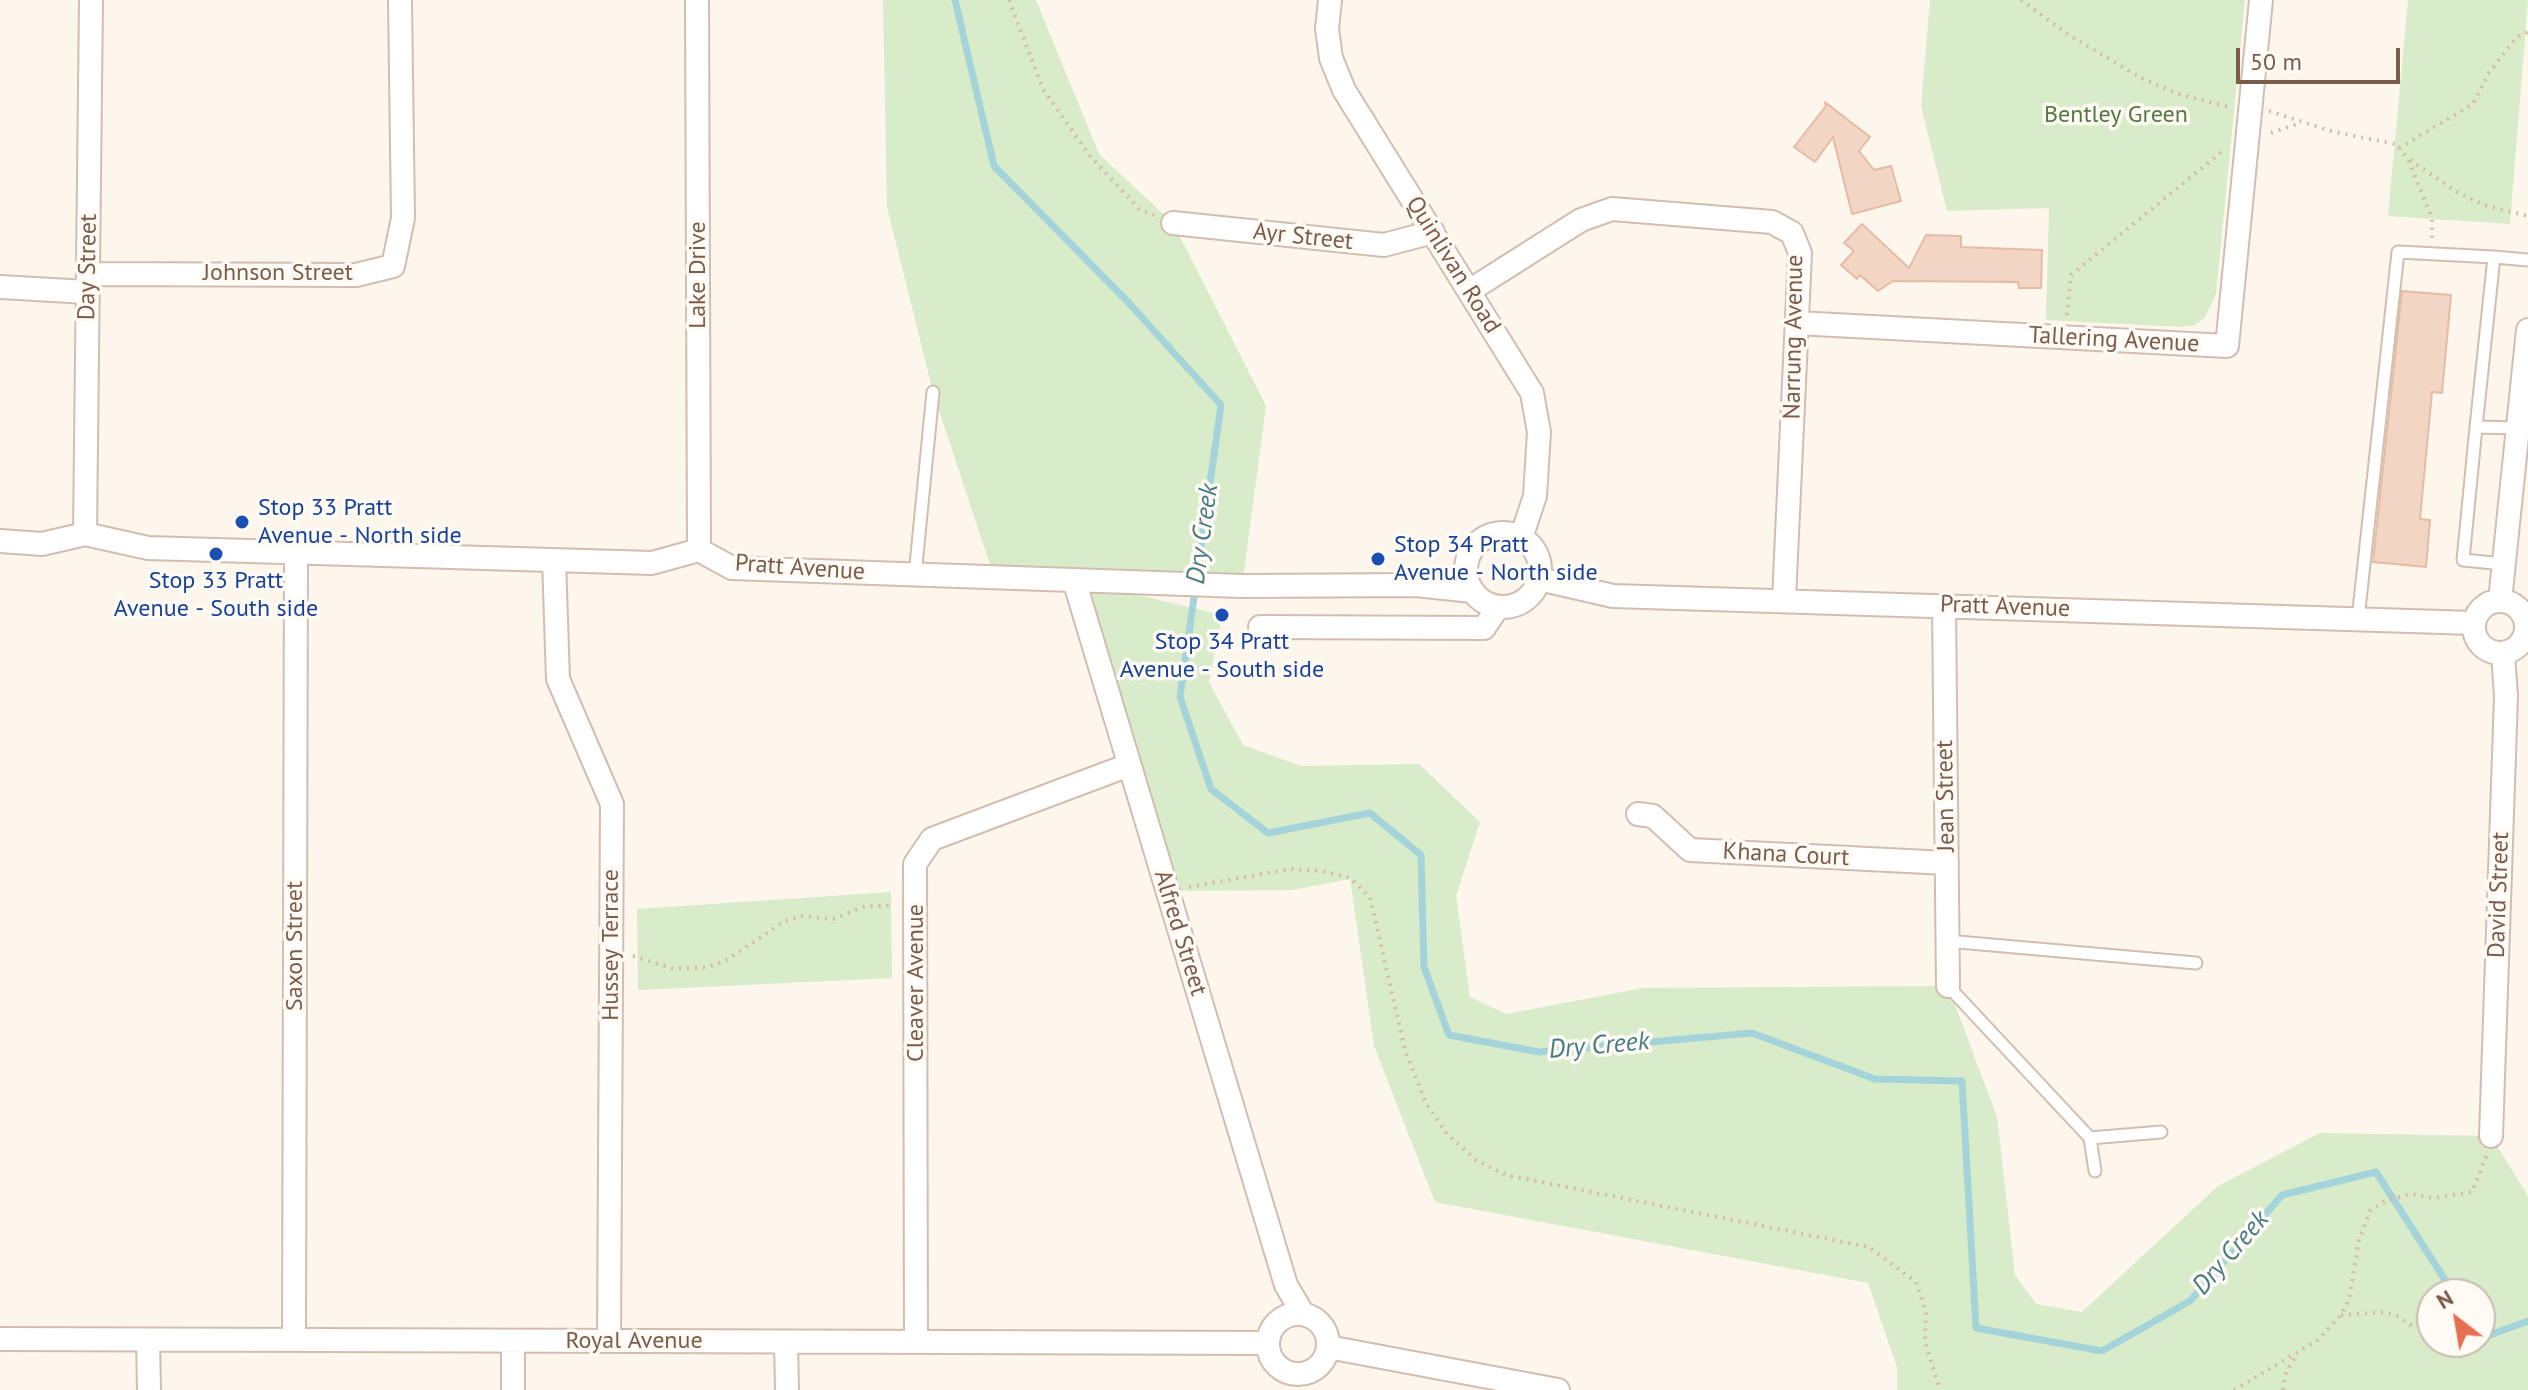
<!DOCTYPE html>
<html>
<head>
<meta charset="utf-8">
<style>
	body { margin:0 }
	#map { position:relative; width:2528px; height:1390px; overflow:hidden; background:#fdf6ec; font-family:"PT Sans",sans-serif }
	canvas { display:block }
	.north { position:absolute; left:2416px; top:1278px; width:80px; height:80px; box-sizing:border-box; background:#fffaf3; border:2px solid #cabbb1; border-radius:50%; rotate:329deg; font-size:22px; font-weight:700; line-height:32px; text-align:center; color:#7a5c4d }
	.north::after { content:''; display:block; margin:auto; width:28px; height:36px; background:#e76f51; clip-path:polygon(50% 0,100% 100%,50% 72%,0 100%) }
	.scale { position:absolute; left:2236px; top:48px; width:164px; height:36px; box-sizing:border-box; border:4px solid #7a5c4d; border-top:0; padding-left:10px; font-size:24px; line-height:28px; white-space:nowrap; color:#7a5c4d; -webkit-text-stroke:6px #fffaf3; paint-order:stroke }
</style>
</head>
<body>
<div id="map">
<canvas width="2528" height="1390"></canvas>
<div class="north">N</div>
<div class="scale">50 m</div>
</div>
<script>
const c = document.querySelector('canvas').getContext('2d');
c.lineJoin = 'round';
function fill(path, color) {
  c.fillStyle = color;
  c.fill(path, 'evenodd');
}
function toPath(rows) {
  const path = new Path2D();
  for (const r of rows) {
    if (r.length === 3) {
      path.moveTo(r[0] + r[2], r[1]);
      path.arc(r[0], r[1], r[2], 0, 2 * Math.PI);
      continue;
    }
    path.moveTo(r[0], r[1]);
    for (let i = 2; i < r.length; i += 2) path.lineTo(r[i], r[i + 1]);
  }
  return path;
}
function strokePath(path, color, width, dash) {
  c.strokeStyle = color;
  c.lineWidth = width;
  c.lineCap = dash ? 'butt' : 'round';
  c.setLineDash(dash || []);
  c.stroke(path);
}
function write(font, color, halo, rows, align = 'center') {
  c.font = font + ' "PT Sans",sans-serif';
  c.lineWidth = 7;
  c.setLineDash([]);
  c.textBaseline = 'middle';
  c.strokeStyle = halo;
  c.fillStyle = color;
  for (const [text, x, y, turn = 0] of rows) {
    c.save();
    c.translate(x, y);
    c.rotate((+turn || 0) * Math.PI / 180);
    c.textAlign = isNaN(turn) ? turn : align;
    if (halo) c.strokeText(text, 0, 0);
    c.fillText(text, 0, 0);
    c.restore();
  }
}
fill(toPath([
	[883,0,1036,0,1099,154,1173,223,1266,406,1242,586,1080,581,1222,615,1209,682,1243,745,1301,766,1419,764,1480,822,1456,896,1470,997,1506,1014,1643,988,1948,986,1997,1117,2015,1275,2036,1304,2082,1312,2218,1186,2320,1133,2491,1136,2528,1196,2528,1390,1897,1390,1897,1367,1868,1283,1435,1202,1374,1046,1350,879,1292,890,1167,891,1074,581,994,577,933,392,887,207],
	[2432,1294,2480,1294,2480,1342,2432,1342],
	[1930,0,2245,0,2216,294,2205,317,2195,325,2180,327,2046,320,2049,208,1947,211,1921,106],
	[2408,0,2528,0,2510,224,2388,216],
	[891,892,892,978,638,990,637,909]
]), '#d8ecc9');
strokePath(toPath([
	[955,0,994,166,1128,302,1221,405,1180,697,1211,789,1268,833,1370,813,1421,855,1424,967,1449,1035,1539,1052,1752,1033,1875,1079,1962,1081,1976,1328,2102,1351,2190,1301,2282,1195,2376,1172,2454,1294],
	[2480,1335,2482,1338,2528,1321]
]), '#a5d3da', 7);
const building = toPath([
	[1825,102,1870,137,1859,151,1874,170,1891,166,1901,201,1852,214,1833,137,1815,162,1794,147,1826,106,1825,102],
	[1862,224,1909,268,1926,235,1961,236,1961,247,2042,250,2041,288,2019,288,2018,282,1893,281,1878,291,1860,275,1857,279,1841,265,1854,251,1844,243,1862,224],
	[2402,291,2451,295,2442,393,2432,392,2420,519,2430,520,2426,567,2373,562,2402,291]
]);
fill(building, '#f3d5c3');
strokePath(building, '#e6bba3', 2);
const service = toPath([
	[2476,427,2494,257,2528,260],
	[2504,564,2463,560,2476,427,2518,428],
	[915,575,933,392],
	[2358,619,2398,252,2494,257],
	[1947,941,2196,963],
	[1948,986,2090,1138,2161,1132],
	[2090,1138,2095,1171]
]);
const minor = toPath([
	[697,0,699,550],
	[1330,0,1327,29,1331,58,1344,90,1532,393,1539,432,1535,496,1521,538],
	[1173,223,1384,245,1433,232],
	[88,274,356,275,393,266,403,218,400,0],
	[0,287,87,292],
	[1469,291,1581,220,1612,209,1772,222,1792,233,1800,253,1784,599],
	[1797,323,2227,346,2261,0],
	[1503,570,37],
	[85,534,91,0],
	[0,541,42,544,85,534,148,548,652,563,699,550,732,568,1242,586,1416,585,1472,591],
	[554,560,558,679,612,804,609,1341],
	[1539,579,1613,596,2474,623],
	[1074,580,1286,1285,1303,1314],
	[2500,627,26],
	[2500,601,2528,330],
	[1944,606,1948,986],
	[1260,627,1484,628,1498,607],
	[1638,814,1653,816,1690,850,1947,863],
	[2491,1136,2506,696,2503,654],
	[1298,1344,30],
	[0,1339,1268,1343],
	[148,1340,149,1390],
	[294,1340,296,552],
	[513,1341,513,1390],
	[786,1342,787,1390],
	[916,1342,915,864,932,839,1129,765],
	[1328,1347,1558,1390]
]);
strokePath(service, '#d1beb0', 15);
strokePath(minor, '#d1beb0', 26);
strokePath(toPath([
	[1009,0,1043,89,1090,156,1140,210,1154,215],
	[2021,0,2069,35,2143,79,2181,95,2229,107],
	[2269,111,2334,132,2396,144,2408,159,2432,218,2432,239],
	[2271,133,2300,123],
	[2399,148,2473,104,2488,74,2517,37,2528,32],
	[2410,160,2457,192,2484,205,2528,216],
	[2067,315,2071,275,2225,149],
	[1189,887,1290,869,1323,871,1350,878,1370,897,1405,1050,1426,1103,1447,1134,1476,1160,1506,1175,1869,1247,1916,1282,1926,1311,1925,1342,1940,1390],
	[633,956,674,969,708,967,725,961,785,921,802,916,833,919,863,907,893,905],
	[2341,1315,2383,1312,2397,1316,2412,1326],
	[2234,1390,2318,1340,2341,1315,2349,1300,2359,1240,2370,1211,2385,1201,2411,1194,2434,1198,2472,1192,2487,1154],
	[2283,1390,2286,1372,2296,1356]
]), '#d9b8a5', 4, [2, 6]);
strokePath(service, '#fff', 11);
strokePath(minor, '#fff', 22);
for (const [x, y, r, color] of [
	[242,522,8,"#1a4fb4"],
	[216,554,8,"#1a4fb4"],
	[1378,559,8,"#1a4fb4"],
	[1222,615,8,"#1a4fb4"]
]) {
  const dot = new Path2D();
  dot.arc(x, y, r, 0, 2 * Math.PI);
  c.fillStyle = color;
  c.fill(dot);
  strokePath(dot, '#fffaf3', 3);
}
write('24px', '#537a41', '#fffaf3', [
	["Bentley Green",2116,115]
]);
write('24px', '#7a5c4d', '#fffaf3', [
	["Ayr Street",1303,237,6],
	["Quinlivan Road",1453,265,58],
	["Day Street",88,267,-89],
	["Johnson Street",278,273],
	["Lake Drive",698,275,-90],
	["Narrung Avenue",1794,337,-89],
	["Tallering Avenue",2114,340,3],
	["Pratt Avenue",800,568,4],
	["Pratt Avenue",2005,607,2],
	["Jean Street",1946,796,-91],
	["Khana Court",1786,855,3],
	["David Street",2499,895,-88],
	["Alfred Street",1180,933,73],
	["Hussey Terrace",611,945,-90],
	["Saxon Street",295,946,-90],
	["Cleaver Avenue",916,983,-90],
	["Royal Avenue",634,1341]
]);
write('24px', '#164399', '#fffaf3', [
	["Stop 33 Pratt",258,508],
	["Avenue - North side",258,536],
	["Stop 34 Pratt",1394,545],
	["Avenue - North side",1394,573],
	["Stop 33 Pratt",216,581,"center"],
	["Avenue - South side",216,609,"center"],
	["Stop 34 Pratt",1222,642,"center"],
	["Avenue - South side",1222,670,"center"]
], 'left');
write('italic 26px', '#437c86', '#fffaf3', [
	["Dry Creek",1203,534,-82],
	["Dry Creek",1599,1046,-5],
	["Dry Creek",2231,1253,-49]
]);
</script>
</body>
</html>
